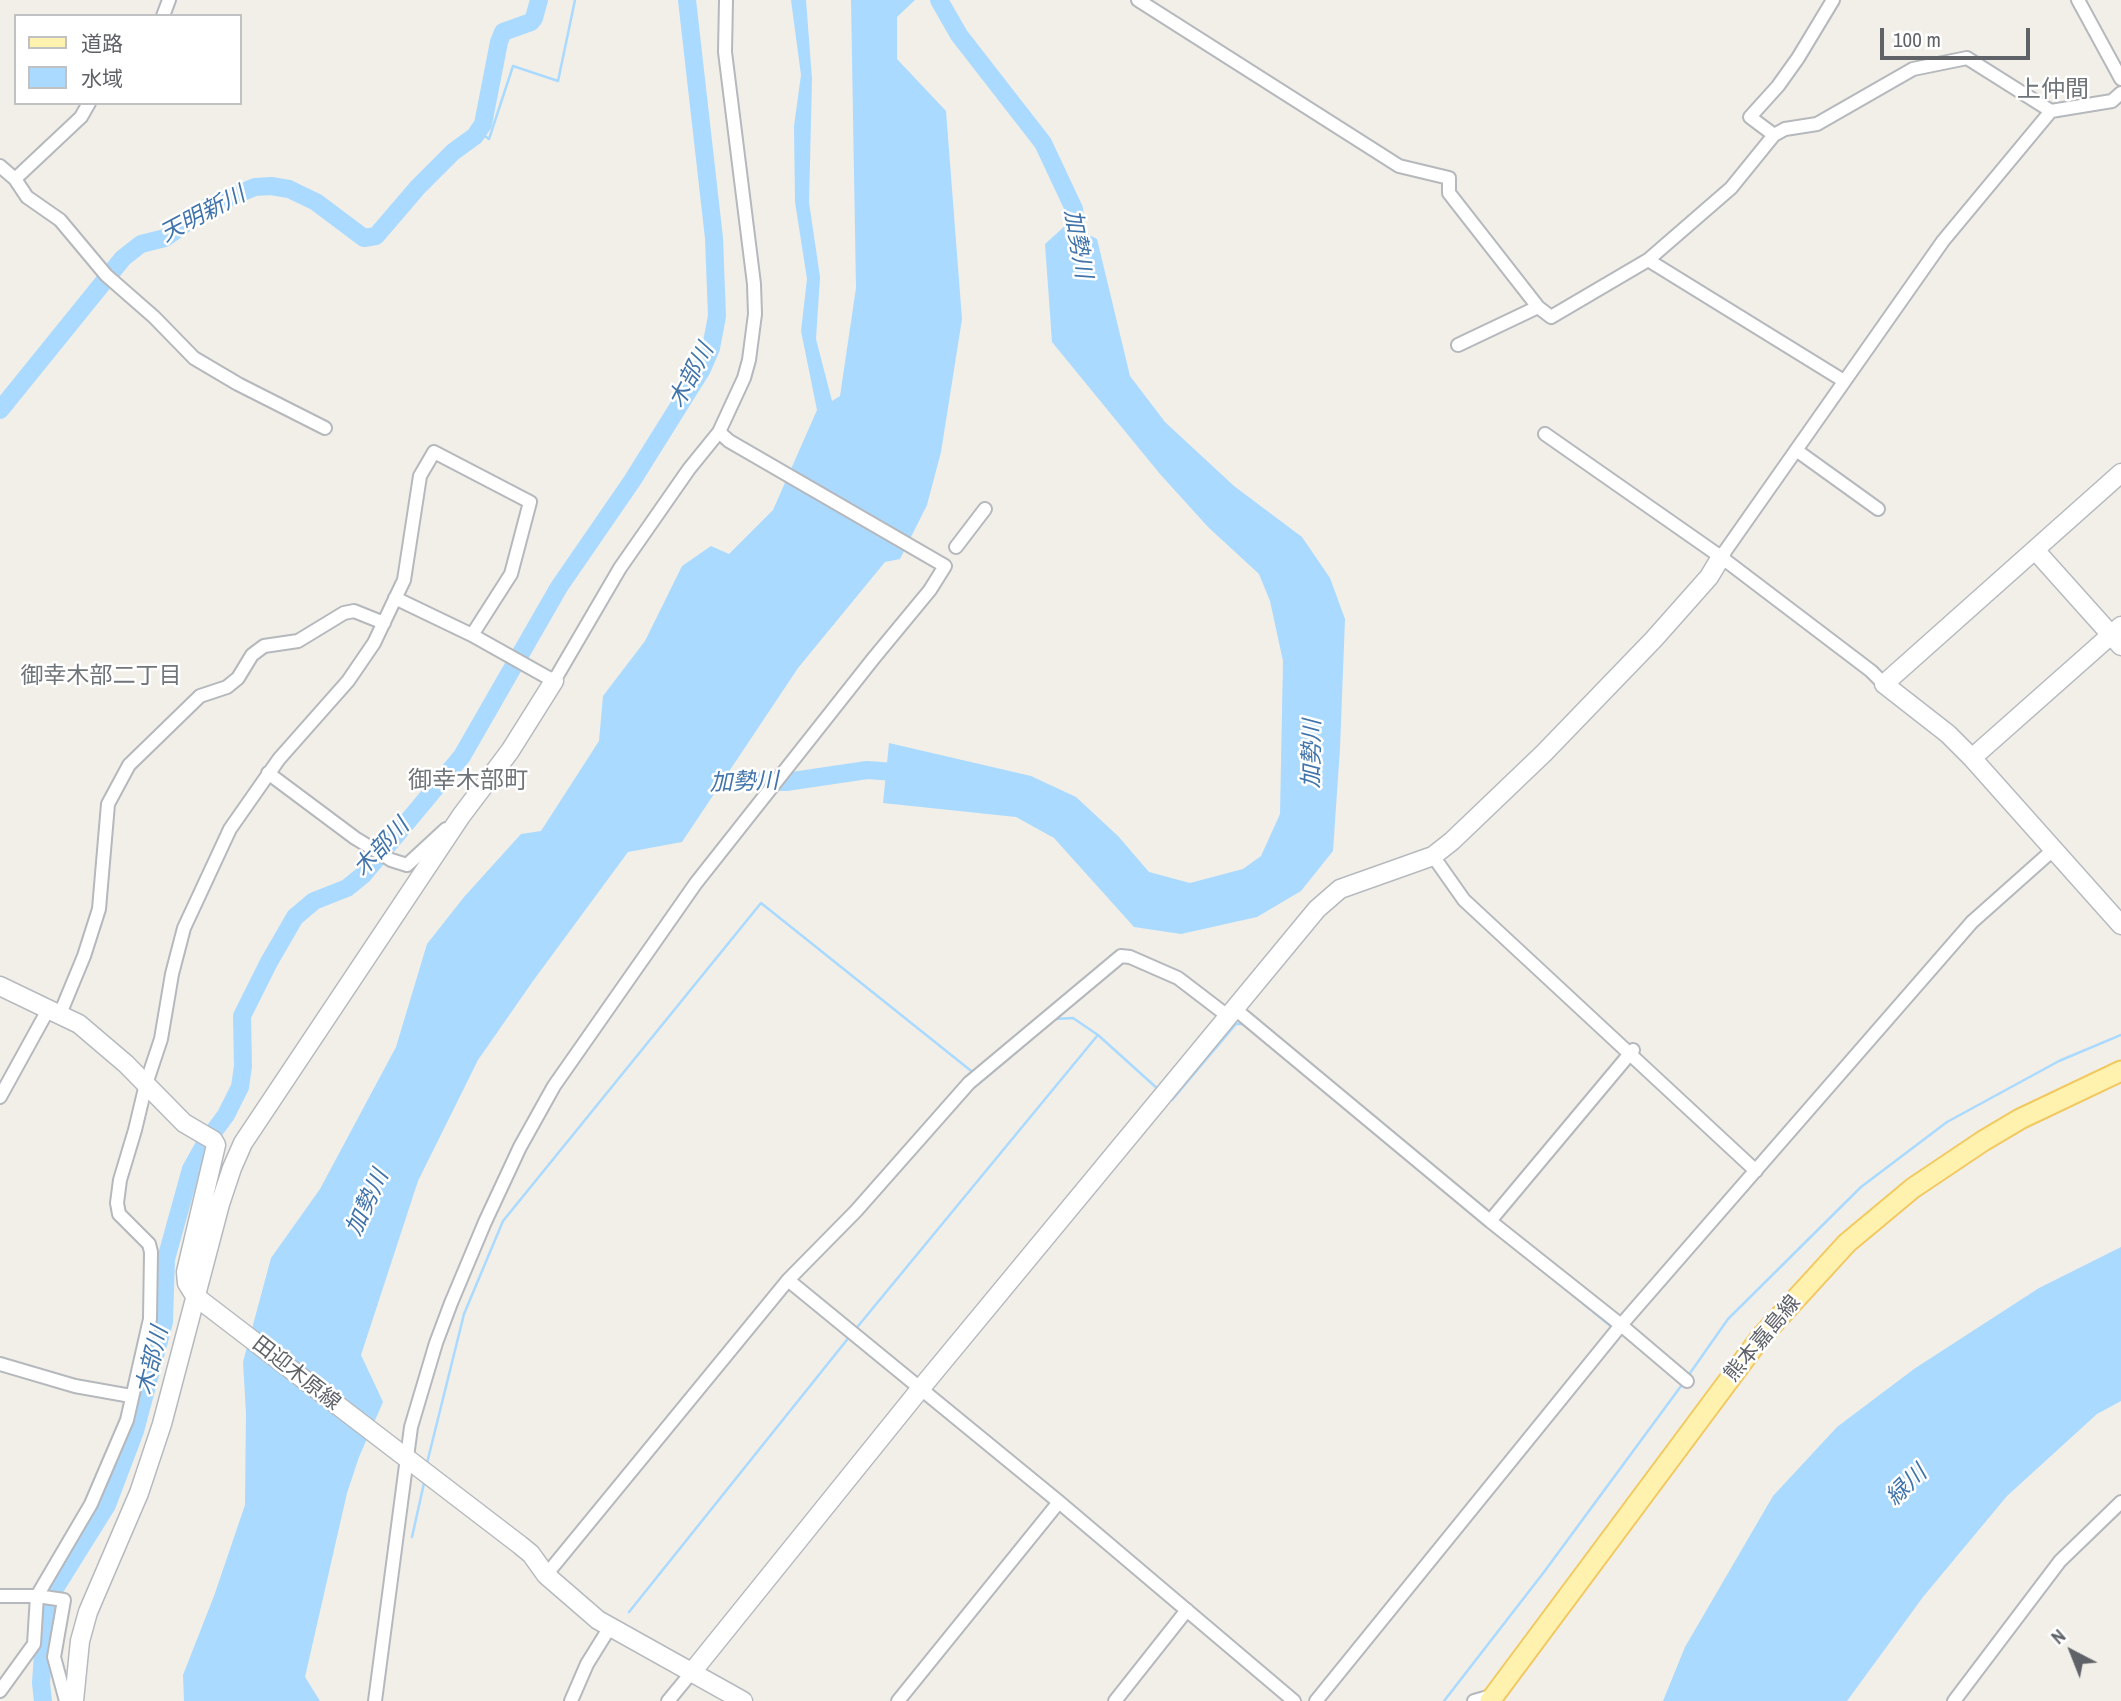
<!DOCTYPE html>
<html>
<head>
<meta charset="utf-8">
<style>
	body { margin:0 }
	#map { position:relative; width:2121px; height:1701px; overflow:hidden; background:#f1efe8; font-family:"Archivo Narrow","Noto Sans JP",sans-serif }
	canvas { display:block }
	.legend { position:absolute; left:14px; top:14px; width:228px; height:91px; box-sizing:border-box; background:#fff; border:2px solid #bfc1c3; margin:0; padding:9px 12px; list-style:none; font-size:21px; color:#5f6368 }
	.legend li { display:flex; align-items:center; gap:14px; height:35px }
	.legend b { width:35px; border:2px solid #bfc1c3 }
	.north { position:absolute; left:2037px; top:1617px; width:70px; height:70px; -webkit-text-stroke:5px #fff; paint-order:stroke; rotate:318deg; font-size:19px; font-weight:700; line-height:28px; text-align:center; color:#5f6368 }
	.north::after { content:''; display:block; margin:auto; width:24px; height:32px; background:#5f6368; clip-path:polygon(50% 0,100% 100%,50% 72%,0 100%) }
	.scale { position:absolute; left:1880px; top:28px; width:150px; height:32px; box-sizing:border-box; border:4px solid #5f6368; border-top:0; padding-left:9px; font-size:21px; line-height:24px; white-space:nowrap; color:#5f6368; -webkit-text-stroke:5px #fff; paint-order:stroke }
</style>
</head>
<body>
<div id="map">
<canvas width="2121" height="1701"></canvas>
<ul class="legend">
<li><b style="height:9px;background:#fff2af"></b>道路</li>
<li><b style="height:19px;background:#aadaff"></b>水域</li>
</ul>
<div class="north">N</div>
<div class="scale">100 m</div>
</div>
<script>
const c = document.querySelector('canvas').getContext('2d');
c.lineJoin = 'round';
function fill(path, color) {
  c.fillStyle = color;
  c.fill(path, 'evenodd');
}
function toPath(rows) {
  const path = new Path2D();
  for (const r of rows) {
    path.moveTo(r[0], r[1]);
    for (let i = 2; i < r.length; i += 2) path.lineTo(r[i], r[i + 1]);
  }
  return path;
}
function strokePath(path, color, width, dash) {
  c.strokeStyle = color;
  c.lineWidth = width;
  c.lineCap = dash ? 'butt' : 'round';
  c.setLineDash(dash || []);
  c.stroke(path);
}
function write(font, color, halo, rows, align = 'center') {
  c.font = font + ' "Archivo Narrow","Noto Sans JP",sans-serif';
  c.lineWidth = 5;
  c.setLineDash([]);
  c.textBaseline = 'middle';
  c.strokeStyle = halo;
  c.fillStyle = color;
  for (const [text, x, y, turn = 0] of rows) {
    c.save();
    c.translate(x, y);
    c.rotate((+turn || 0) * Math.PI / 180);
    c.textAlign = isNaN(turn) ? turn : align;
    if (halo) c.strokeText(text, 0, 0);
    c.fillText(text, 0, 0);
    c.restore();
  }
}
fill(toPath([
	[791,0,806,0,812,79,809,202,820,277,816,339,832,401,840,396,856,288,851,0,915,0,897,17,897,59,946,111,962,319,941,452,927,505,900,559,885,562,798,668,682,842,628,852,533,981,478,1060,418,1181,361,1355,383,1402,359,1457,347,1493,305,1677,320,1701,184,1701,183,1675,214,1596,245,1505,246,1413,243,1362,271,1258,320,1189,396,1047,427,944,464,897,521,834,541,831,599,741,603,696,645,641,682,566,711,546,729,554,773,510,817,410,801,331,807,279,795,202,794,126,801,75],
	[1067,224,1097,239,1130,376,1165,422,1234,486,1302,537,1330,578,1345,619,1340,748,1333,851,1301,891,1257,917,1181,934,1134,927,1054,838,1016,817,883,803,889,743,1031,776,1076,797,1118,836,1149,872,1190,883,1243,869,1261,856,1280,814,1283,661,1270,601,1259,574,1208,527,1160,474,1052,342,1045,244],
	[2121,1247,2121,1401,2097,1414,2007,1496,1923,1597,1847,1701,1663,1701,1685,1647,1773,1496,1837,1427,1914,1369,2039,1288]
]), '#aadaff');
strokePath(toPath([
	[475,129,489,139,513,66,558,81,575,0],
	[980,1078,983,1080,1055,1019,1073,1018,1098,1035,1159,1090],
	[1170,1098,1172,1100,1236,1024,1243,1024,1286,1059],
	[1553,1279,1613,1328],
	[854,1331,1097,1036],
	[1688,1376,1728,1319,1861,1187,1947,1122,2059,1061,2121,1035],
	[427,1463,464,1314,503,1221,761,903,975,1074],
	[412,1537,424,1483],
	[629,1612,850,1336],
	[1444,1701,1544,1572,1684,1382]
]), '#aadaff', 2.5);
strokePath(toPath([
	[939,0,959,35,1043,143,1074,209,1079,250],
	[0,410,123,258,141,244,165,238,208,207,223,200,255,187,271,186,289,189,316,202,364,238,376,236,418,187,453,152,475,136,483,124,499,42,503,32,531,22,534,18,539,0],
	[701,784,734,781,786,782,867,770,910,773],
	[43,1701,41,1683,44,1640,54,1590,107,1505,135,1431,164,1322,166,1259,191,1169,206,1142,226,1115,240,1087,243,1066,242,1016,269,962,295,917,314,901,347,888,363,875,462,756,559,587,632,481,702,369,711,348,717,316,714,238,687,0]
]), '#aadaff', 18);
const street = toPath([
	[1138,0,1399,166,1449,178,1449,193,1538,307,1551,317,1648,260,1731,188,1774,135,1785,129,1817,124,1913,69,1967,58,2051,111],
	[2078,0,2121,79],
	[163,16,169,0],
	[1774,135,1750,117,1778,86,1798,58,1833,0],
	[0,166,15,179,27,197,60,220,106,275,154,317,194,358,238,384,325,428],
	[15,179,81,117,89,103],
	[1648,260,1844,381],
	[1458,345,1538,307],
	[1545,434,1721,557,1871,671,1884,684],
	[1796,450,1878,509],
	[956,547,985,509],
	[1721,557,1943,241,2051,111,2112,101,2121,93],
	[395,598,472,635,554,681,620,568,689,469,719,432,744,378,749,360,755,314,754,284,725,52,726,0],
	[268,773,355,838,391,860,407,865,446,829],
	[1433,856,1464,900,1756,1171],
	[1235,1009,1490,1221,1621,1325,1687,1381],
	[60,1014,84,956,99,909,108,804,129,765,200,696,227,687,238,678,252,655,264,646,298,641,344,613,354,611,384,623],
	[0,1097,49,1008],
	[1490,1221,1633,1050],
	[788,1280,1059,1502,1294,1701],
	[0,1364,75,1386,131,1396],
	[546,1575,788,1280,856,1211,969,1083,1121,956,1130,957,1178,978,1229,1017],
	[0,1596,37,1596,64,1600,54,1657,66,1701],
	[0,1691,34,1644,37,1596,91,1504,127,1420,150,1319,151,1252,149,1244,119,1214,117,1203,120,1180,135,1130,146,1084,161,1039,172,974,184,928,230,829,279,759,348,681,374,643,404,580,420,476,434,452,530,502,511,574,472,635],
	[375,1701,411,1427,436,1343,451,1303,485,1222,520,1147,554,1086,696,883,873,659,930,590,945,566,729,441,719,432],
	[571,1701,587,1664,610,1627],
	[668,1701,692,1672],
	[898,1701,1059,1502],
	[1115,1701,1187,1610],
	[1316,1701,1621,1325,1972,922,2054,849],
	[1474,1701,1495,1695],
	[1954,1701,2060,1561,2121,1502]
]);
const secondary = toPath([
	[2121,473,1884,684,1948,734,1972,758,2121,925],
	[2035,550,2121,646],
	[1972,758,2121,626],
	[0,986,79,1024,126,1064,184,1123,213,1140,216,1145,186,1272,187,1283,195,1296,520,1545,531,1554,546,1575,598,1620,743,1701],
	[692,1672,921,1388,1317,909,1340,889,1433,856,1452,841,1544,753,1654,639,1709,577,1721,557],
	[74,1701,80,1641,88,1612,139,1493,162,1424,220,1204,232,1168,243,1143,461,816,510,751,554,681]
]);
const primary = toPath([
	[1490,1701,1761,1337,1847,1243,1913,1188,1983,1141,2020,1119,2121,1071]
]);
strokePath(street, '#b5b8bc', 16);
strokePath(secondary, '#b6babf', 21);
strokePath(primary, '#f2c960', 23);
strokePath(street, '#fff', 12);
strokePath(secondary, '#fff', 18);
strokePath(primary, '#fff2af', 19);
write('21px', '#5f6368', '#fff', [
	["熊本嘉島線",1763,1339,-50],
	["田迎木原線",296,1374,38]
]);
write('italic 23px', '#4174aa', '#fff', [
	["天明新川",203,215,-28],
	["加勢川",1077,244,80],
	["木部川",692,376,-62],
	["加勢川",1313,754,-89],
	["加勢川",744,783,-2],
	["木部川",382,848,-47],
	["加勢川",368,1203,-65],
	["木部川",153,1361,-76],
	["緑川",1907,1486,-44]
]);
write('23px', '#70757a', '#fff', [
	["御幸木部二丁目",101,677]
]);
write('24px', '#70757a', '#fff', [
	["上仲間",2053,91],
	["御幸木部町",468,782]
]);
</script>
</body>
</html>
